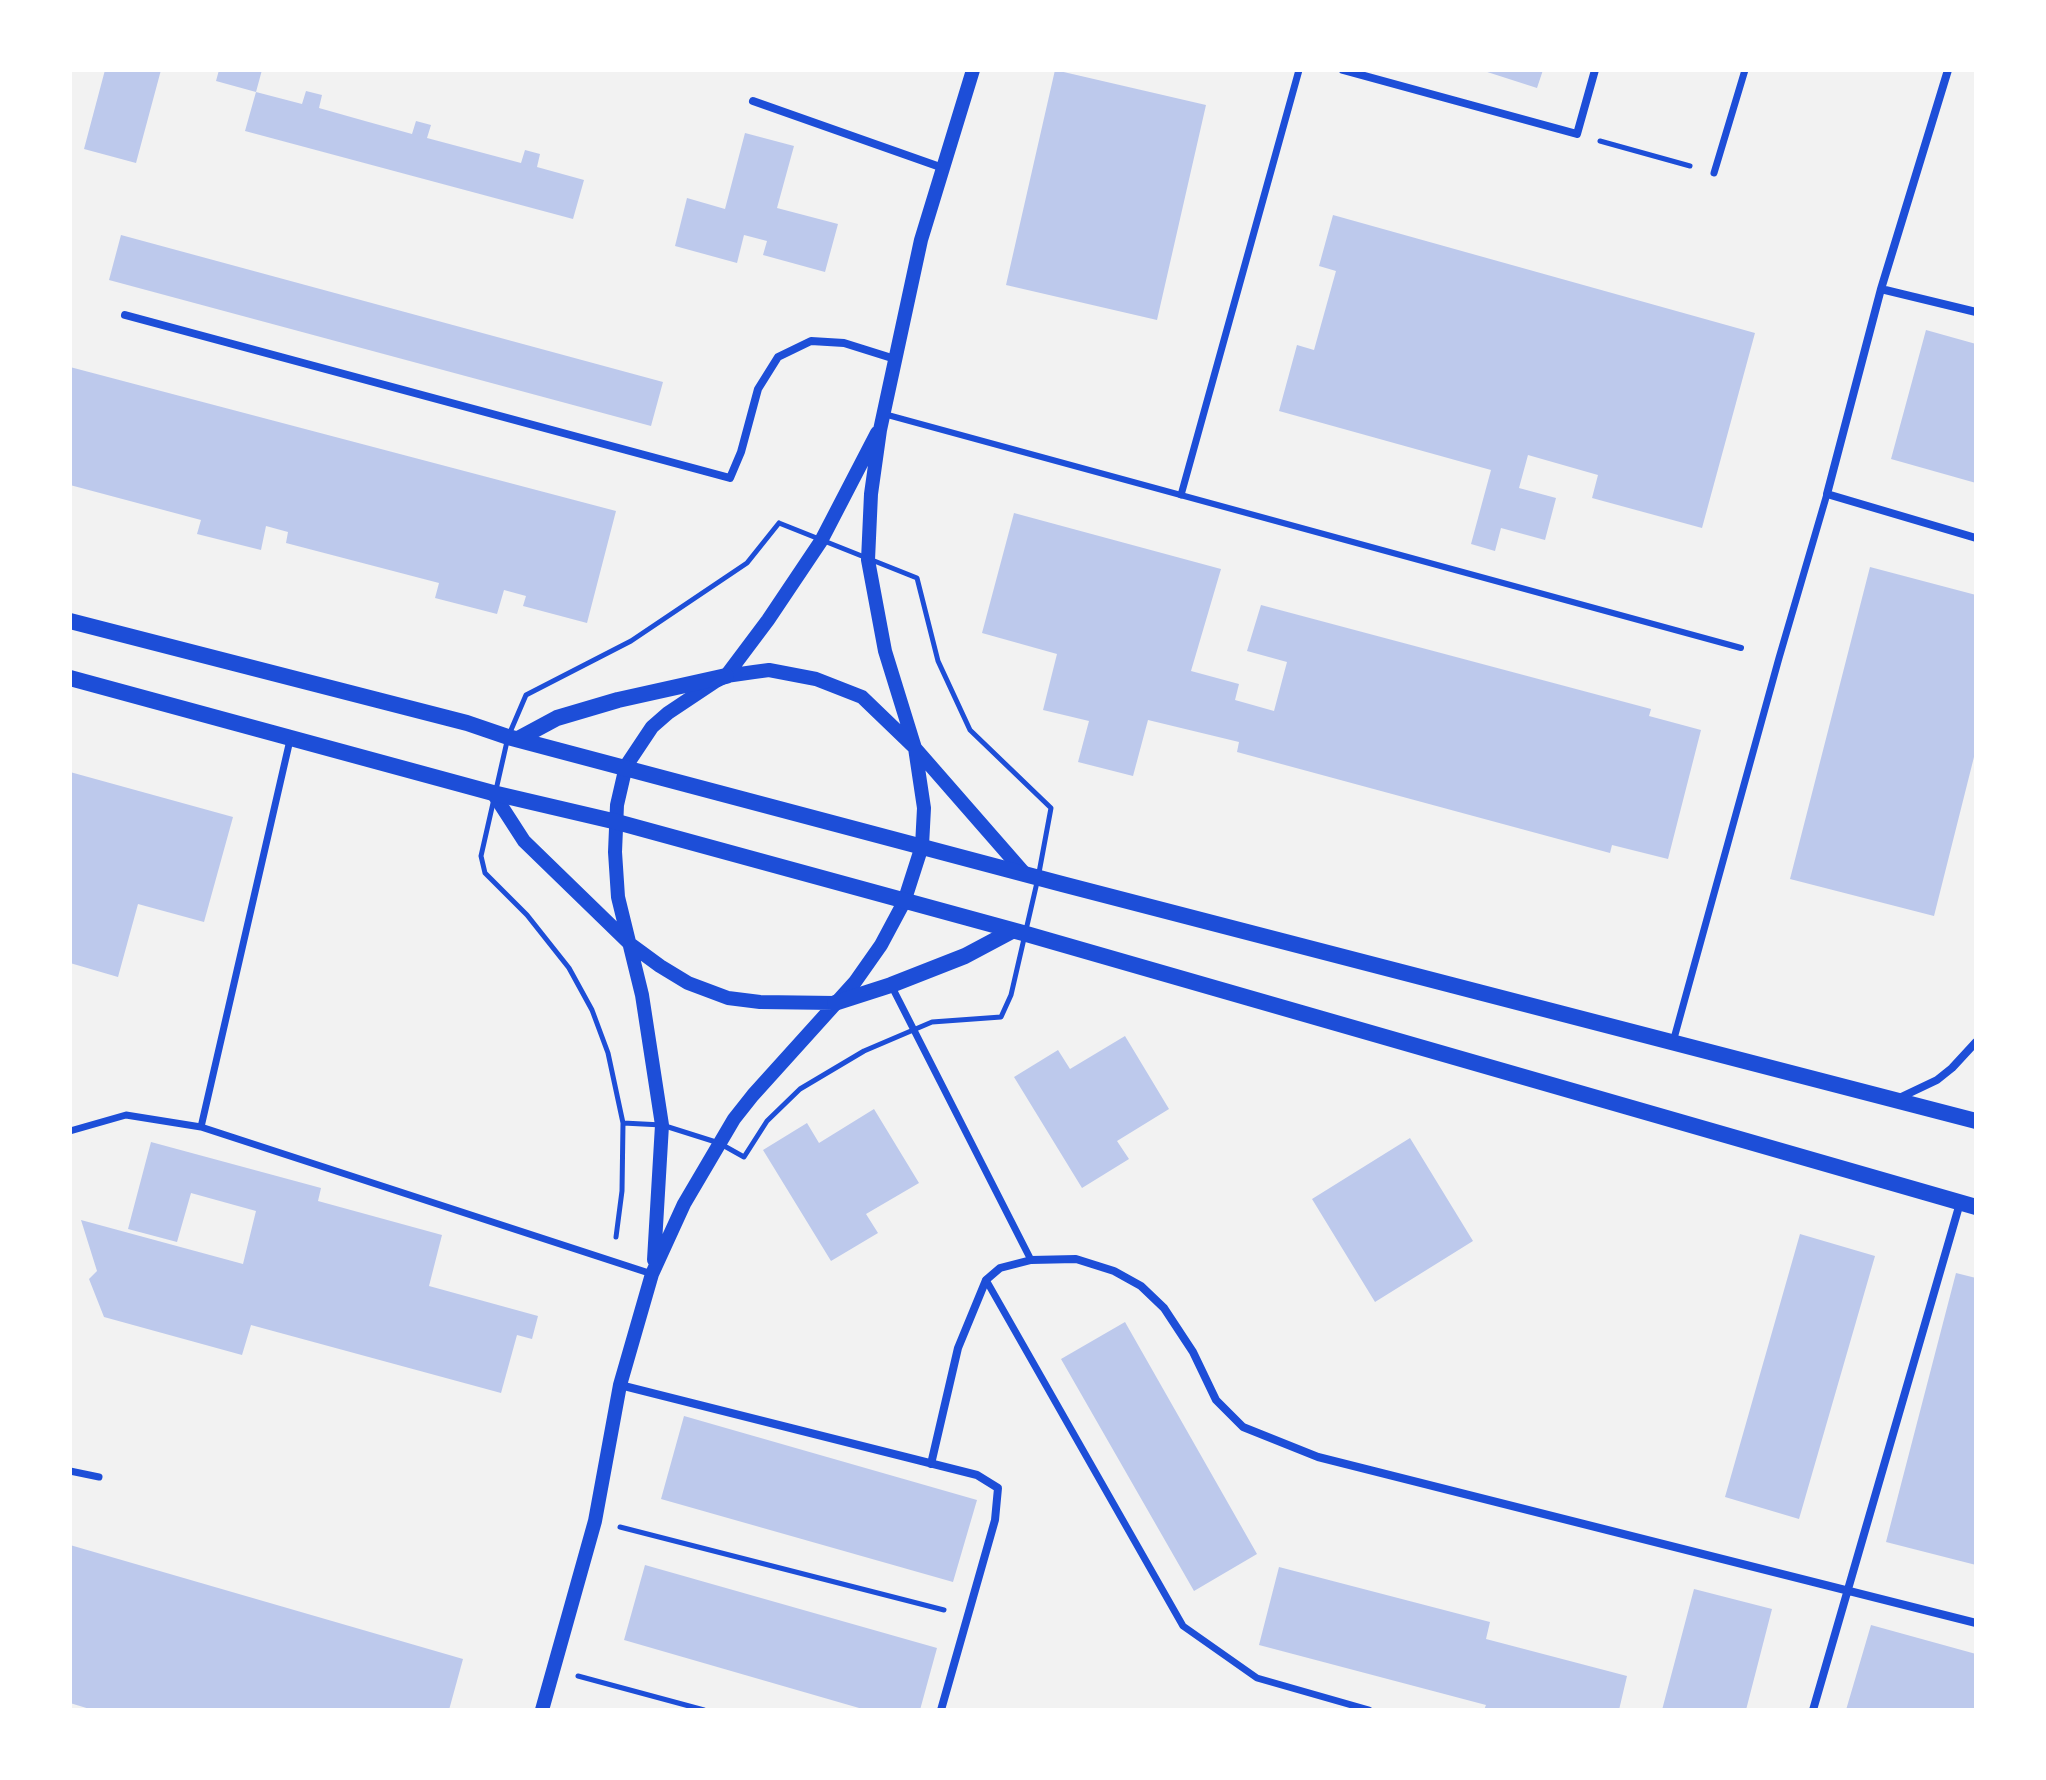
<!DOCTYPE html>
<html>
<head>
<meta charset="utf-8">
<style>
	body { margin:0 }
	#map { position:relative; width:2046px; height:1780px; overflow:hidden; background:#f2f2f2; font-family:Inter,sans-serif }
	canvas { display:block }
	.frame { position:absolute; inset:0; border:72px solid #fff; pointer-events:none }
</style>
</head>
<body>
<div id="map">
<canvas width="2046" height="1780"></canvas>
<div class="frame"></div>
</div>
<script>
const c = document.querySelector('canvas').getContext('2d');
c.lineJoin = 'round';
function fill(path, color) {
  c.fillStyle = color;
  c.fill(path, 'evenodd');
}
function toPath(rows) {
  const path = new Path2D();
  for (const r of rows) {
    path.moveTo(r[0], r[1]);
    for (let i = 2; i < r.length; i += 2) path.lineTo(r[i], r[i + 1]);
  }
  return path;
}
function strokePath(path, color, width, dash) {
  c.strokeStyle = color;
  c.lineWidth = width;
  c.lineCap = dash ? 'butt' : 'round';
  c.setLineDash(dash || []);
  c.stroke(path);
}
fill(toPath([
	[105,70,161,70,136,163,84,149],
	[219,70,262,70,256,92,216,81],
	[1055,70,1206,105,1157,320,1006,285],
	[1481,70,1543,70,1537,88],
	[306,91,322,95,319,108,365,121,412,134,416,121,431,125,427,138,521,163,525,150,540,154,537,167,584,180,573,219,245,131,256,92,302,104],
	[745,133,794,146,777,208,838,224,825,272,763,255,767,241,744,235,737,263,675,246,687,198,725,209],
	[1333,215,1755,333,1702,528,1592,498,1598,475,1528,455,1519,488,1556,498,1545,540,1501,528,1495,551,1471,544,1491,470,1279,411,1297,345,1314,350,1336,271,1319,266],
	[121,235,663,382,651,426,109,280],
	[1926,330,1976,344,1976,483,1891,459],
	[70,367,616,511,587,623,523,606,526,596,504,590,497,614,435,598,439,583,286,543,288,532,266,526,261,550,197,534,201,520,70,485],
	[1014,513,1221,569,1191,671,1239,684,1235,700,1274,711,1287,662,1247,651,1261,605,1651,709,1649,716,1701,730,1668,859,1612,845,1610,853,1237,752,1239,742,1148,720,1133,776,1078,762,1089,721,1043,710,1057,654,982,633],
	[1870,567,1976,595,1976,749,1934,916,1790,879],
	[70,772,233,817,204,922,138,904,118,977,70,963],
	[1125,1036,1169,1109,1117,1141,1129,1159,1082,1188,1014,1077,1058,1050,1070,1069],
	[874,1109,919,1183,866,1214,878,1233,831,1261,763,1150,807,1123,819,1143],
	[1410,1138,1473,1241,1375,1302,1312,1199],
	[151,1142,321,1188,318,1201,442,1235,429,1286,538,1316,532,1339,517,1335,501,1393,251,1325,242,1355,104,1317,89,1279,97,1271,81,1220,243,1264,256,1211,191,1193,177,1242,128,1229],
	[1800,1234,1875,1256,1799,1519,1725,1497],
	[1956,1273,1976,1278,1976,1565,1886,1542],
	[1125,1322,1257,1554,1194,1591,1061,1359],
	[684,1416,977,1500,953,1582,661,1499],
	[70,1545,463,1659,449,1710,93,1710,70,1703],
	[645,1565,937,1648,920,1710,866,1710,624,1640],
	[1279,1567,1490,1622,1486,1639,1627,1676,1619,1710,1484,1710,1486,1705,1259,1645],
	[1694,1589,1772,1609,1746,1710,1662,1710],
	[1871,1625,1976,1654,1976,1710,1846,1710]
]), '#bdc9ec');
strokePath(toPath([
	[1600,141,1690,166],
	[779,523,917,578,938,661,970,730,1051,808,1038,878,1011,995,1001,1017,932,1022,864,1051,800,1089,767,1121,744,1157,719,1143,662,1125,623,1123,608,1053,592,1010,569,968,527,915,485,873,481,856,508,737,526,695,631,641,747,563,779,523],
	[616,1237,622,1191,623,1123],
	[620,1527,944,1610],
	[578,1676,704,1710]
]), '#1d4ed8', 5);
strokePath(toPath([
	[884,414,1741,648]
]), '#1d4ed8', 6);
strokePath(toPath([
	[1714,173,1745,70],
	[1181,495,1299,70],
	[891,985,1031,1260],
	[1673,1042,1779,658,1827,494],
	[201,1127,290,740],
	[70,1131,126,1115,201,1127,652,1274],
	[986,1280,1183,1626,1257,1678,1369,1710],
	[70,1471,99,1477]
]), '#1d4ed8', 7);
strokePath(toPath([
	[1343,70,1577,134,1595,70],
	[1948,70,1881,289,1827,494,1976,538],
	[753,101,943,168],
	[1881,289,1976,312],
	[125,315,730,478,741,452,758,389,778,357,811,341,844,343,895,359],
	[1897,1099,1937,1080,1952,1068,1976,1042],
	[620,1385,977,1475,998,1488,995,1520,941,1710],
	[931,1464,958,1348,986,1280,1000,1268,1031,1260,1076,1259,1114,1271,1141,1286,1164,1308,1193,1352,1216,1400,1243,1427,1318,1457,1976,1623],
	[1813,1710,1960,1203]
]), '#1d4ed8', 8);
strokePath(toPath([
	[726,676,768,620,821,541,877,433],
	[493,793,524,841,630,944,660,966,688,983,728,998,760,1002,835,1003],
	[654,1260,662,1125,642,995,618,897,615,852,617,805,626,766,652,727,668,713,716,681,726,676,754,672,769,670,816,679,862,697,915,748,1026,875],
	[542,1710,595,1521,620,1385,652,1274,684,1204,734,1119,753,1095,855,982,881,945,904,902,922,846,924,808,915,748,885,651,868,560,871,494,880,430,921,240,973,70]
]), '#1d4ed8', 14);
strokePath(toPath([
	[70,621,467,723,508,737,1062,884,1976,1121],
	[70,678,493,793,617,822,1023,933,1976,1207],
	[518,739,557,718,618,700,726,676],
	[835,1003,891,985,965,956,1012,931]
]), '#1d4ed8', 16);
</script>
</body>
</html>
